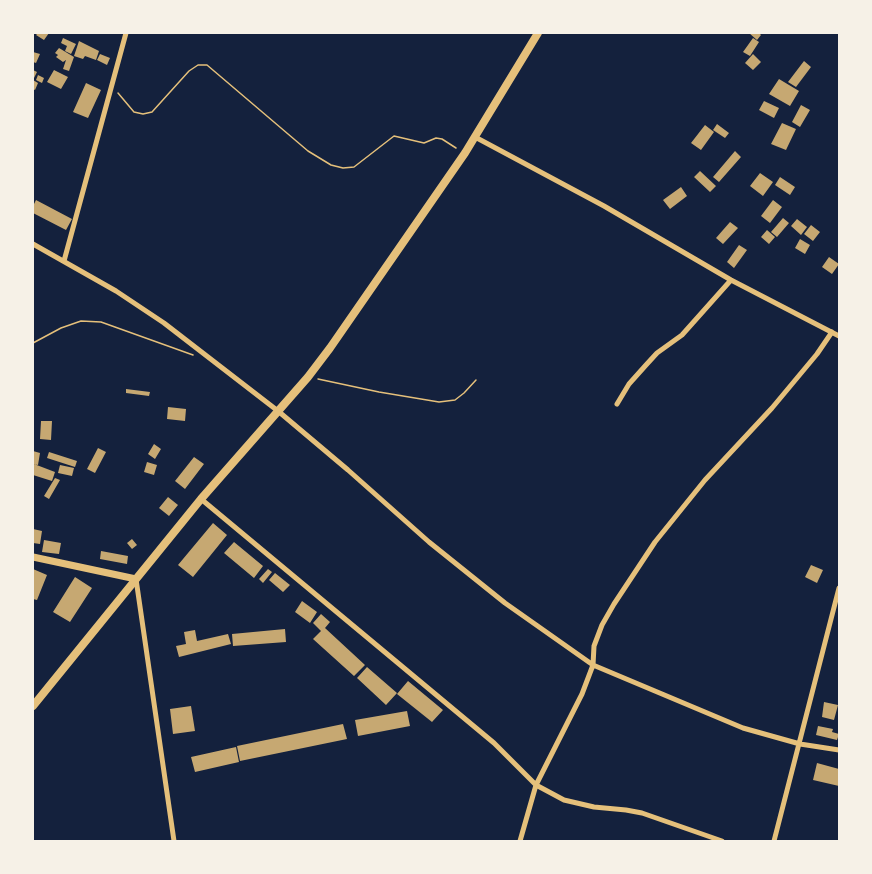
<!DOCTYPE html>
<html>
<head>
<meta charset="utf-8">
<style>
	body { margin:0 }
	#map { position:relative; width:872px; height:874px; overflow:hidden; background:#14213d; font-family:"Public Sans",sans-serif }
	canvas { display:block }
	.frame { position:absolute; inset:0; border:34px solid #f6f1e7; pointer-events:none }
</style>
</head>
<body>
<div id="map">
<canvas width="872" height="874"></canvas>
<div class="frame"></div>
</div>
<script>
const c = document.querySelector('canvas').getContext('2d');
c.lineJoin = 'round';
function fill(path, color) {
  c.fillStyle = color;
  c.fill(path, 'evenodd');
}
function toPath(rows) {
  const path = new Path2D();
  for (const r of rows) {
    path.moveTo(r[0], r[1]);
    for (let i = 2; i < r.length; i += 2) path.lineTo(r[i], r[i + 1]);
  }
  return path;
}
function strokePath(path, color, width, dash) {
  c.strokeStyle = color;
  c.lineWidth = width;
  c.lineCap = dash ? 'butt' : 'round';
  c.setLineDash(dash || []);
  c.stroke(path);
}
fill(toPath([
	[38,33,49,33,44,40,36,35],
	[749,33,759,33,761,35,757,40],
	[63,38,76,44,71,54,65,51,67,46,61,43],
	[753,38,759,42,750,56,743,52],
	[79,41,99,51,96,60,85,56,83,59,74,56],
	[59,48,74,57,69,71,63,69,66,60,63,62,56,57,58,55,55,53],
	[33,52,40,54,36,63,33,62],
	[100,54,110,58,107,65,97,60],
	[753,54,761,62,753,70,745,63],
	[804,61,811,67,796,87,788,82],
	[33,70,37,72,33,80,38,83,35,90,33,89],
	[54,70,68,77,61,89,47,82],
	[38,75,44,78,42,83,36,80],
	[779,79,799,91,790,106,769,94],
	[86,83,101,90,88,118,73,112],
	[764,101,779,108,774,118,759,110],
	[801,105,810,110,800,127,792,122],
	[782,123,796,129,786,150,771,144],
	[717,124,729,133,725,138,713,130],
	[705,125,714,132,701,150,691,143],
	[735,151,741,157,719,182,713,177],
	[700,171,716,186,710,192,694,177],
	[760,173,773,182,763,196,750,186],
	[780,177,795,187,790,195,775,185],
	[681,187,687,196,670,209,663,200],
	[36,200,72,219,66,230,33,213,33,206],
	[773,200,782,207,770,223,761,216],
	[783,218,789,223,777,237,771,232],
	[797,219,807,227,801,235,791,226],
	[730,222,738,228,723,244,716,238],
	[811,225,820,232,813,241,804,234],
	[767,230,775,237,769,244,761,237],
	[800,239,810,245,805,254,795,248],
	[739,245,747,250,734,268,727,262],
	[829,257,839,264,832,274,822,267],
	[126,389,150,392,149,396,126,393],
	[168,407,186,409,185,421,167,419],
	[41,421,52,421,51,440,40,439],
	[154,444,161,449,155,459,148,454],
	[98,448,106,452,95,473,87,469],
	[33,451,40,453,38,465,33,464],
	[49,452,77,461,75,467,47,458],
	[194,457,204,464,185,489,175,481],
	[147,462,157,465,154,475,144,472],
	[34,464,55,472,52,481,33,475],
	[60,465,74,468,72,476,58,473],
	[55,478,60,480,49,499,44,496],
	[168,497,178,505,169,516,159,508],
	[213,523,227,535,193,577,178,565],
	[33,529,42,531,40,544,33,543],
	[132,539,137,545,132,549,127,543],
	[44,540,61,543,59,554,42,552],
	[234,542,263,566,254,578,224,553],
	[101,551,128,556,127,564,100,559],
	[811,565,823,570,817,583,805,577],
	[33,569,47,575,37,600,33,599],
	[268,569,272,572,263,583,259,579],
	[275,573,290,585,283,592,269,580],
	[75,577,92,588,70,622,53,612],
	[302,601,317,612,310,623,295,612],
	[321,614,330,622,325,628,365,665,354,676,313,639,321,631,313,623],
	[285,629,286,642,233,646,232,634],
	[195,630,197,641,228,634,231,644,179,657,176,646,186,644,184,632],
	[367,667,397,693,386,705,357,678],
	[408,681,443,710,432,722,397,694],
	[824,702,838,705,834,720,822,717],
	[191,706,195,731,173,734,170,709],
	[407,711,410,726,358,736,355,720],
	[343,724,347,739,240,761,237,746],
	[818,726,833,729,832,732,839,734,837,740,816,735],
	[236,747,239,762,195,772,191,757],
	[817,763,839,769,839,786,813,780]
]), '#c6a872');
strokePath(toPath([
	[118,93,134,112,143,114,152,112,189,71,198,65,207,65,308,151,331,165,343,168,354,167,394,136,424,143,436,138,442,139,456,148],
	[33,343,61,328,81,321,101,322,193,355],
	[318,379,379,392,439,402,455,400,464,393,476,380]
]), '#e5c07b', 1.5);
strokePath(toPath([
	[475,137,604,206,731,280,839,336],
	[33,244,116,291,164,323,278,411,348,470,429,542,505,603,593,665,743,728,800,744,839,750],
	[64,261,126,33],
	[617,404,629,384,646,365,657,353,682,335,731,280],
	[201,499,494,743,536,785,564,800,594,807,626,810,642,813,722,841],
	[136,579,174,841],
	[520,841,536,785,582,694,593,665,594,646,602,625,614,604,655,542,705,480,772,408,817,354,832,332],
	[774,841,839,588]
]), '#e5c07b', 5);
strokePath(toPath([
	[33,557,136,579]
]), '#e5c07b', 7);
strokePath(toPath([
	[33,706,201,499,308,377,330,348,465,153,538,33]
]), '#e5c07b', 8);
</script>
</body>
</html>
